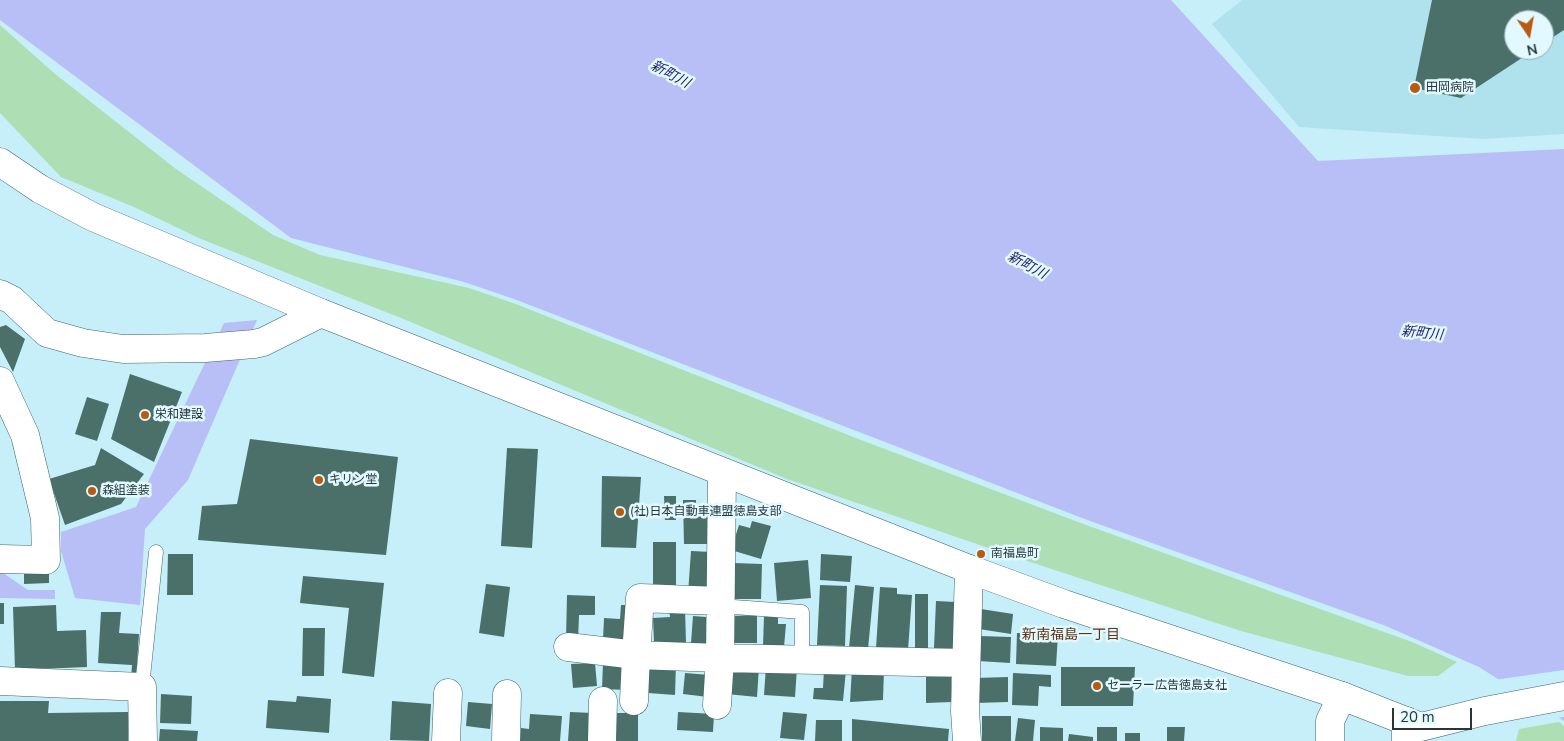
<!DOCTYPE html>
<html>
<head>
<meta charset="utf-8">
<style>
	body { margin:0 }
	#map { position:relative; width:1564px; height:741px; overflow:hidden; background:#c6eff9; font-family:"Nunito Sans",sans-serif }
	canvas { display:block }
	.north { position:absolute; left:1504px; top:10px; width:50px; height:50px; box-sizing:border-box; background:#e1f9ff; border:1px solid #96abb0; border-radius:50%; rotate:168deg; font-size:14px; font-weight:700; line-height:20px; text-align:center; color:#26363a }
	.north::after { content:''; display:block; margin:auto; width:18px; height:22px; background:#b95a10; clip-path:polygon(50% 0,100% 100%,50% 72%,0 100%) }
	.scale { position:absolute; left:1392px; top:708px; width:80px; height:22px; box-sizing:border-box; border:2px solid #26363a; border-top:0; padding-left:6px; font-size:15px; line-height:18px; white-space:nowrap; color:#26363a; -webkit-text-stroke:4px #e1f9ff; paint-order:stroke }
</style>
</head>
<body>
<div id="map">
<canvas width="1564" height="741"></canvas>
<div class="north">N</div>
<div class="scale">20 m</div>
</div>
<script>
const c = document.querySelector('canvas').getContext('2d');
c.lineJoin = 'round';
function fill(path, color) {
  c.fillStyle = color;
  c.fill(path, 'evenodd');
}
function toPath(rows) {
  const path = new Path2D();
  for (const r of rows) {
    path.moveTo(r[0], r[1]);
    for (let i = 2; i < r.length; i += 2) path.lineTo(r[i], r[i + 1]);
  }
  return path;
}
function strokePath(path, color, width, dash) {
  c.strokeStyle = color;
  c.lineWidth = width;
  c.lineCap = dash ? 'butt' : 'round';
  c.setLineDash(dash || []);
  c.stroke(path);
}
function write(font, color, halo, rows, align = 'center') {
  c.font = font + ' "Nunito Sans","Noto Sans JP",sans-serif';
  c.lineWidth = 5;
  c.setLineDash([]);
  c.textBaseline = 'middle';
  c.strokeStyle = halo;
  c.fillStyle = color;
  for (const [text, x, y, turn = 0] of rows) {
    c.save();
    c.translate(x, y);
    c.rotate((+turn || 0) * Math.PI / 180);
    c.textAlign = isNaN(turn) ? turn : align;
    if (halo) c.strokeText(text, 0, 0);
    c.fillText(text, 0, 0);
    c.restore();
  }
}
fill(toPath([
	[1242,0,1564,0,1564,134,1483,139,1299,127,1212,24],
	[1514,20,1544,20,1544,50,1514,50]
]), '#b0e2ee');
fill(toPath([
	[0,25,54,73,176,169,273,235,320,255,469,288,513,303,861,440,1086,525,1412,642,1457,662,1438,676,1408,676,1241,631,1009,555,787,479,401,318,201,239,134,207,61,177,0,113],
	[1559,722,1564,726,1564,741,1516,741,1519,729]
]), '#aedeb4');
fill(toPath([
	[0,0,1171,0,1318,161,1564,149,1564,721,1479,667,1386,626,1090,521,514,299,464,282,291,238,0,20],
	[257,320,188,480,145,529,140,605,75,598,61,551,61,532,136,507,224,323],
	[0,571,28,590,55,590,55,599,0,598]
]), '#b8bff6');
fill(toPath([
	[1564,670,1564,717,1555,718,1494,680]
]), '#c6eff9');
fill(toPath([
	[1432,0,1564,0,1564,30,1544,43,1544,20,1514,20,1514,50,1534,50,1461,98,1414,88],
	[6,325,25,339,13,372,0,347,0,327],
	[130,374,182,392,154,462,111,439],
	[87,397,109,404,97,441,75,434],
	[250,439,398,457,386,555,198,540,202,506,237,504],
	[101,448,144,474,121,504,65,525,49,479,95,465],
	[507,448,538,449,532,548,501,546],
	[602,476,641,477,636,548,601,547],
	[664,496,676,496,676,520,665,520],
	[683,500,696,500,696,512,708,512,709,544,684,544],
	[752,521,771,526,761,559,731,550,739,525,750,528],
	[653,542,676,542,676,590,653,590],
	[691,551,712,552,710,595,688,594],
	[168,554,193,554,193,595,167,595],
	[821,554,852,556,850,582,820,580],
	[808,560,811,598,777,601,774,563],
	[733,563,762,564,761,599,733,599],
	[24,571,49,571,49,583,24,584],
	[303,576,384,583,374,677,342,673,349,608,300,603],
	[486,584,510,587,504,637,479,633],
	[820,585,847,586,845,646,817,645],
	[855,585,874,587,868,649,849,648],
	[880,587,897,588,897,594,912,595,908,650,876,648],
	[915,594,928,594,928,654,915,654],
	[567,595,595,596,595,615,579,615,578,641,566,640],
	[936,601,956,602,954,649,934,648],
	[0,603,4,603,4,624,0,624],
	[56,605,57,631,86,630,87,667,15,670,13,607],
	[621,605,629,605,628,641,603,640,604,618,620,619],
	[669,608,685,608,686,643,654,643,653,618,670,617],
	[707,608,711,644,691,643,693,616,706,617],
	[981,609,1013,614,1011,634,979,629],
	[101,612,121,612,119,633,139,634,136,680,131,679,132,665,98,663],
	[757,615,757,643,732,643,732,616],
	[764,616,778,617,778,624,786,624,784,647,763,646],
	[303,628,325,628,324,676,302,676],
	[1017,633,1058,635,1056,666,1016,664],
	[979,636,1011,637,1010,663,978,661],
	[595,663,597,686,573,688,571,664],
	[603,663,629,664,628,690,602,689],
	[676,663,675,695,648,693,649,669],
	[729,664,759,667,757,697,727,694],
	[766,666,797,668,795,697,764,695],
	[1061,667,1135,667,1133,706,1061,706],
	[852,668,884,670,883,700,850,702],
	[824,669,846,670,843,701,813,699,814,688,823,688],
	[685,673,710,675,708,697,683,694],
	[1013,673,1051,675,1051,687,1039,686,1038,706,1012,705],
	[926,677,951,677,951,702,926,703],
	[1008,677,1008,702,976,703,975,678],
	[161,694,192,696,191,724,160,723],
	[297,696,331,699,329,733,266,728,268,700,296,702],
	[0,701,49,701,48,713,128,712,128,741,0,741],
	[392,701,431,704,429,741,390,740],
	[468,702,492,704,490,729,466,726],
	[570,712,593,713,592,741,568,741],
	[678,712,714,714,713,732,677,730],
	[783,712,807,714,804,740,780,738],
	[612,713,638,713,638,741,612,741],
	[530,714,562,716,560,741,520,741,521,728,529,729],
	[982,716,1011,716,1011,741,982,741],
	[1018,718,1035,720,1033,741,1015,741],
	[852,719,949,729,948,741,852,741],
	[816,720,842,720,842,741,815,741],
	[1040,727,1063,728,1063,741,1040,741],
	[1097,727,1117,727,1117,741,1097,741],
	[1167,727,1185,727,1184,741,1167,741],
	[160,729,198,731,197,741,159,741],
	[1125,733,1140,733,1140,741,1125,741],
	[1069,734,1093,737,1093,741,1068,741]
]), '#4a7069');
const service = toPath([
	[720,606,802,612,802,660],
	[142,687,156,552]
]);
const minor = toPath([
	[0,294,12,300,47,333,83,343,123,349,205,348,254,344,263,342,321,313],
	[0,381,25,435,45,518,46,560,0,559],
	[568,647,636,655,720,658,966,663],
	[0,681,142,687,143,741],
	[634,701,636,655,640,598,720,601],
	[717,705,720,658,722,473],
	[446,741,448,693],
	[506,741,507,694],
	[602,741,603,701],
	[967,741,965,711,969,569],
	[1330,741,1330,721,1342,696]
]);
const tertiary = toPath([
	[0,162,40,189,93,217,321,313,969,569,1064,604,1342,696,1421,727,1485,711,1564,696]
]);
const secondary = toPath([
	[1406,721,1406,741]
]);
strokePath(service, '#3f646c', 15);
strokePath(minor, '#3f646c', 29);
strokePath(tertiary, '#3f646c', 29);
strokePath(secondary, '#3f646c', 29);
strokePath(service, '#fff', 14);
strokePath(minor, '#fff', 28);
strokePath(tertiary, '#fff', 28);
strokePath(secondary, '#fff', 28);
for (const [x, y, r, color] of [
	[1415,88,6,"#b95a10"],
	[145,415,5,"#b95a10"],
	[319,480,5,"#b95a10"],
	[92,491,5,"#b95a10"],
	[620,512,5,"#b95a10"],
	[981,554,5,"#b95a10"],
	[1097,686,5,"#b95a10"]
]) {
  const dot = new Path2D();
  dot.arc(x, y, r, 0, 2 * Math.PI);
  c.fillStyle = color;
  c.fill(dot);
  strokePath(dot, '#e1f9ff', 2);
}
write('12px', '#26363a', '#e1f9ff', [
	["田岡病院",1426,88],
	["栄和建設",155,415],
	["キリン堂",329,480],
	["森組塗装",102,491],
	["(社)日本自動車連盟徳島支部",630,512],
	["南福島町",991,554],
	["セーラー広告徳島支社",1107,686]
], 'left');
write('italic 14px', '#221b67', '#e1f9ff', [
	["新町川",670,75,28],
	["新町川",1027,266,28],
	["新町川",1422,334,6]
]);
write('14px', '#603112', '#e1f9ff', [
	["新南福島一丁目",1071,636]
]);
</script>
</body>
</html>
